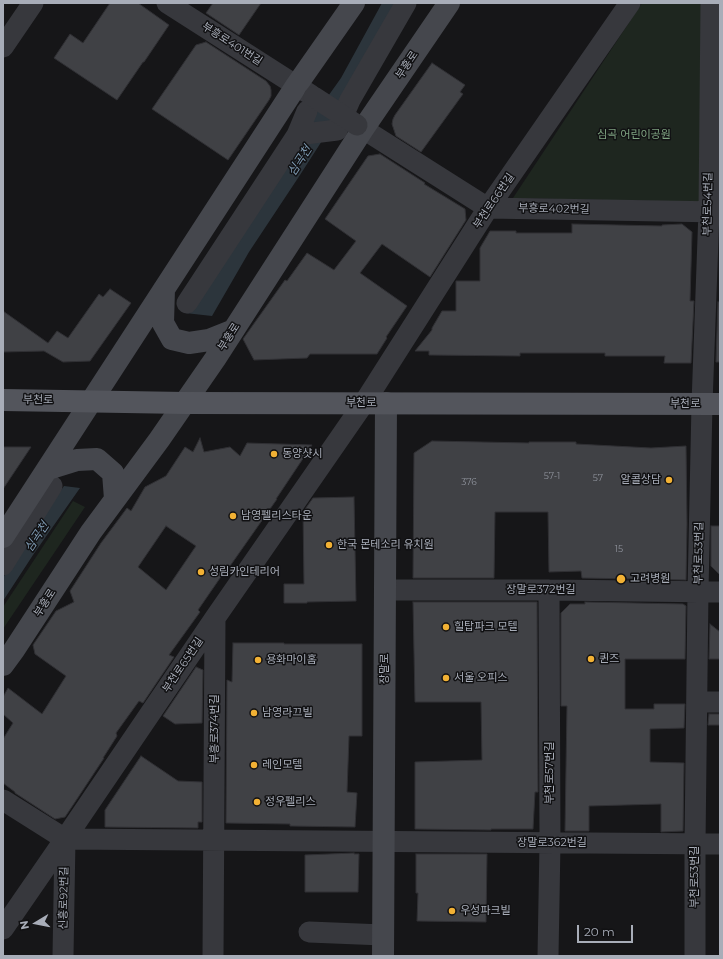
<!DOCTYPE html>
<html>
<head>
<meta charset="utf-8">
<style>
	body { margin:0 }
	#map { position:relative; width:723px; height:959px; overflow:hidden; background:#161618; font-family:Montserrat,sans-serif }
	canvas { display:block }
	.frame { position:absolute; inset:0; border:4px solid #a8adb8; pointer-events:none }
	.north { position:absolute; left:16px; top:903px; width:40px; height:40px; -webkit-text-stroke:3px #111113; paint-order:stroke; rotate:260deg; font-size:11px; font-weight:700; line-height:16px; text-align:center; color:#a8adb8 }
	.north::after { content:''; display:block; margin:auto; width:14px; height:18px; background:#a8adb8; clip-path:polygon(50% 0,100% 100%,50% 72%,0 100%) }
	.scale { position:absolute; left:577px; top:925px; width:56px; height:18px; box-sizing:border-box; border:2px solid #a8adb8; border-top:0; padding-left:5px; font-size:12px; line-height:14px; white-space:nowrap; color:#a8adb8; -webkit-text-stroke:3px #111113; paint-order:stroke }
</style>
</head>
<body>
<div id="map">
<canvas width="723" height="959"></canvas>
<div class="frame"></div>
<div class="north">N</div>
<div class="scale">20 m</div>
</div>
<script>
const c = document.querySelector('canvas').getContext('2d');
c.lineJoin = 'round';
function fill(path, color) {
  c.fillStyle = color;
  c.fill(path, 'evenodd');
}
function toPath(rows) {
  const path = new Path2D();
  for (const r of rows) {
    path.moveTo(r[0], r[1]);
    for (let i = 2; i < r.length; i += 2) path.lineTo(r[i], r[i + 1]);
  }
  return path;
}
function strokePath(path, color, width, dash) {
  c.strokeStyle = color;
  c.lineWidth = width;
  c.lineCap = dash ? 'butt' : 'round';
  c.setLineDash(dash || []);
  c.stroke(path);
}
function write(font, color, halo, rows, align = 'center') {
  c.font = font + ' Montserrat,"Noto Sans KR",sans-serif';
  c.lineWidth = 3;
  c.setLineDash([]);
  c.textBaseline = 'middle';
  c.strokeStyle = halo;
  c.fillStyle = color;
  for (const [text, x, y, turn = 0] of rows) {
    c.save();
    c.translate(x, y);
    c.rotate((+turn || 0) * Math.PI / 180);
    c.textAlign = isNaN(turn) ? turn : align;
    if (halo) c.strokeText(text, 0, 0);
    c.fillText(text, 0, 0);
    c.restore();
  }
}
fill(toPath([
	[642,3,703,3,699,202,513,198],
	[73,501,85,507,3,629,3,607]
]), '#1e261f');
fill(toPath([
	[382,3,401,3,347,102,300,175,249,252,212,316,185,313,296,141,341,78],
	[64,486,80,488,33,555,3,601,3,578,33,531]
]), '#2c353c');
const building = toPath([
	[110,3,138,3,169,25,144,62,143,62,117,100,54,58,70,34,83,43,110,3],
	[213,3,261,3,239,35,206,13,213,3],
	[206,42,266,81,270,86,271,90,271,96,269,100,228,160,152,109,196,45,206,42],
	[432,63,465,85,460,92,463,94,421,152,396,136,392,124,393,119,395,115,432,63],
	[380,154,425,183,424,184,465,209,466,220,430,277,382,244,360,273,407,306,386,337,387,338,377,354,310,354,307,358,254,360,243,339,285,280,287,281,307,253,334,270,356,241,325,219,368,156,380,154],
	[572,224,662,226,662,225,682,224,692,232,690,301,694,301,691,363,664,363,665,356,605,356,605,353,520,353,520,356,429,355,429,351,415,351,432,330,432,328,442,311,456,311,456,281,480,281,480,248,490,231,516,231,516,233,572,233,572,224],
	[110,289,131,303,90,361,63,362,44,351,3,352,3,311,48,343,57,331,68,338,99,294,103,297,110,289],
	[718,302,720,302,720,362,716,362,718,302],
	[200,438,204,452,230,447,240,456,247,443,312,445,276,499,277,499,230,566,229,565,198,610,200,612,169,655,174,657,143,703,139,701,116,733,117,736,103,758,104,758,75,802,65,817,55,819,15,793,15,792,3,783,3,739,13,723,3,714,3,697,8,688,42,714,66,676,35,654,33,645,56,611,74,602,70,591,101,543,127,508,131,511,145,487,166,476,185,447,193,452,200,438],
	[166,526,196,546,166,590,138,567,166,526],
	[432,441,529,443,529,442,576,442,576,444,651,448,686,446,687,524,686,580,582,578,581,571,549,572,548,512,495,512,494,578,413,578,414,453,432,441],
	[3,447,31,447,3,489,3,447],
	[354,497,356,601,307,602,307,603,284,603,284,584,304,584,303,512,313,498,354,497],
	[711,526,720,526,720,575,711,566,711,526],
	[413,602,537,602,538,792,535,792,533,829,491,829,491,830,415,829,415,762,482,760,481,702,415,702,413,602],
	[585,602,683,604,686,606,685,659,625,659,625,709,654,709,654,704,685,704,684,728,650,729,650,762,684,763,683,831,661,832,661,804,589,806,589,831,565,831,567,706,561,706,561,613,570,604,585,604,585,602],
	[710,624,720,632,720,659,709,659,710,624],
	[233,643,284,643,284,644,362,644,362,736,349,736,347,792,357,793,355,827,290,826,290,824,226,823,227,680,232,682,233,643],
	[196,667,203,670,202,723,175,724,163,716,196,667],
	[709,714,720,714,720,725,708,725,709,714],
	[141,756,178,781,202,782,202,822,198,822,198,828,105,827,105,810,141,756],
	[354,853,354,854,359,854,358,892,305,892,305,855,354,853],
	[416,854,487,854,486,922,417,921,418,893,416,893,416,854]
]);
fill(building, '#404145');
strokePath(building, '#303034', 1);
strokePath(toPath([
	[167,3,311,95],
	[3,47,33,3],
	[357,125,488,208,720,212],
	[297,135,337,130,350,100,406,3],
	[187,303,297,135,307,111],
	[3,565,52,486],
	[385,590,549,590,720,592],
	[697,702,720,702],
	[3,800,65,839,720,844],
	[3,929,65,839,215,618,364,403,488,208,630,3],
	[309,932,383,935],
	[63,956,65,839],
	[213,956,215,618],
	[548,956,550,843,549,590],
	[695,956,695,844,698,591,702,404,709,211,711,3]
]), '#37383d', 21);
strokePath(toPath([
	[164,289,163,323,172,339,189,343,209,340,234,330],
	[48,469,77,460,97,459,113,473,115,499],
	[3,537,296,86,354,3],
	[3,665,14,650,91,532,159,440,215,359,363,129,449,3],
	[383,956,386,403]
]), '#45474d', 22);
strokePath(toPath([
	[3,400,185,403,720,404]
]), '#53555c', 22);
strokePath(toPath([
	[314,97,357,125]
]), '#37383d', 21);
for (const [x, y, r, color] of [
	[274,454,4,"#f2b134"],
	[669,480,4,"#f2b134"],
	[233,516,4,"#f2b134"],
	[329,545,4,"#f2b134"],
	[201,572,4,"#f2b134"],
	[621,579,5,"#f2b134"],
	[446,627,4,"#f2b134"],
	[591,659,4,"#f2b134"],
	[258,660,4,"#f2b134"],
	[446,678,4,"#f2b134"],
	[254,713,4,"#f2b134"],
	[254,765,4,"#f2b134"],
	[257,802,4,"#f2b134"],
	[452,911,4,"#f2b134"]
]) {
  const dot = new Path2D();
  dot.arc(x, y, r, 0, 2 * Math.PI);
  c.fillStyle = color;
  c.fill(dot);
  strokePath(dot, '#111113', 1.5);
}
write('9px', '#8e929b', null, [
	["57-1",552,476],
	["57",598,478],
	["376",469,482],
	["15",619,549]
]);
write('11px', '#a8adb8', '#111113', [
	["부흥로401번길",232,44,33],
	["부흥로",407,65,-56],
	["부천로66번길",494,201,-56],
	["부천로54번길",708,204,-89],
	["부흥로402번길",554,209,1],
	["부흥로",229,337,-57],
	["부천로",38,400,1],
	["부천로",361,403],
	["부천로",685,404],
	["부천로53번길",699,553,-89],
	["장말로372번길",541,590],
	["부흥로",45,603,-57],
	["부천로65번길",183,665,-56],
	["장말로",385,669,-90],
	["부흥로374번길",215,729,-90],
	["부천로57번길",550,773,-90],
	["장말로362번길",552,843],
	["부천로53번길",695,877,-90],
	["신흥로92번길",64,898,-89]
]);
write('11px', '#7fa381', '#111113', [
	["심곡 어린이공원",634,135]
]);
write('11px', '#a8adb8', '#111113', [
	["동양샷시",282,454],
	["알콜상담",661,480,"right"],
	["남영펠리스타운",241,516],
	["한국 몬테소리 유치원",337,545],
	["성림카인테리어",209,572],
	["고려병원",630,579],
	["힐탑파크 모텔",454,627],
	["퀸즈",599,659],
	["용화마이홈",266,660],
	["서울 오피스",454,678],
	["남영라끄빌",262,713],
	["레인모텔",262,765],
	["정우펠리스",265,802],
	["우성파크빌",460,911]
], 'left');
write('italic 12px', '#7f9bb3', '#111113', [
	["심곡천",300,161,-57],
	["심곡천",37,537,-56]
]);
</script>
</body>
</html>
